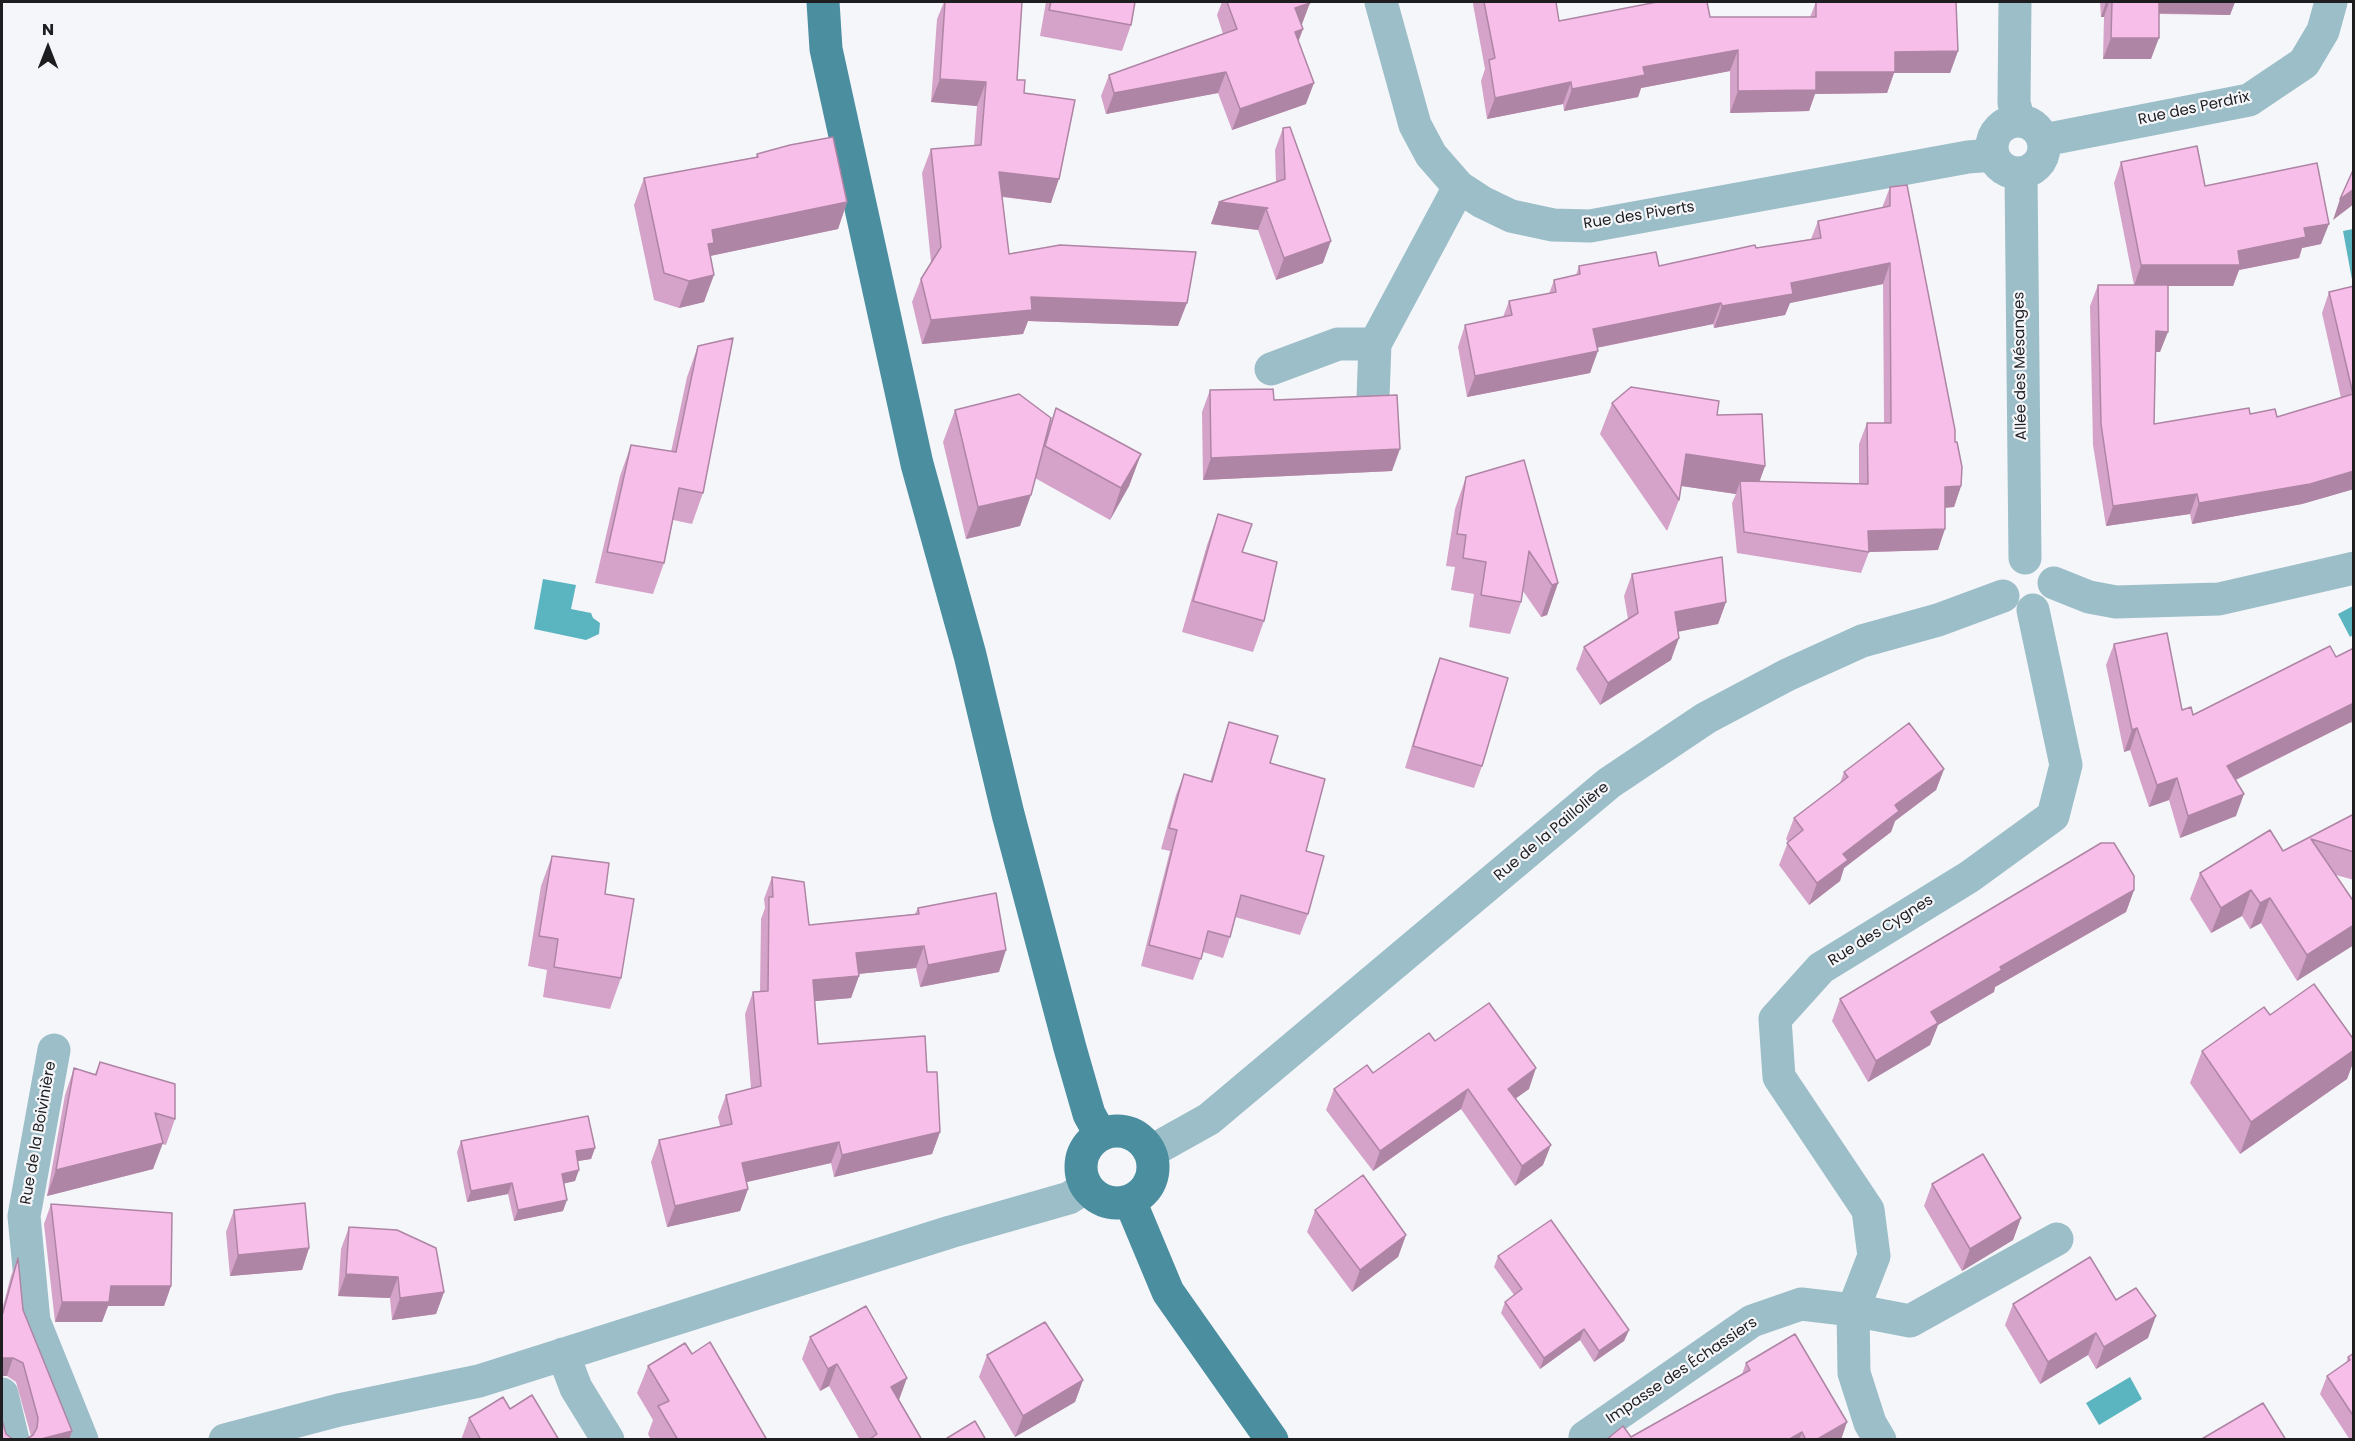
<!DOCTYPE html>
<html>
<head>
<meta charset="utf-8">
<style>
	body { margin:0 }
	#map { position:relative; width:2355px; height:1441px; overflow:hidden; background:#f5f6fa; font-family:Poppins,sans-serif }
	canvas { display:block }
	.frame { position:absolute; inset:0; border:3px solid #1e1e20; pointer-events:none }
	.north { position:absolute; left:18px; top:18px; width:60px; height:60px; -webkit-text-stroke:4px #f5f6fa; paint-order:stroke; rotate:0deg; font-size:16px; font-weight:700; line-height:24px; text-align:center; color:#1e1e20 }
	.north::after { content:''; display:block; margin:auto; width:21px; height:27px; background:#1e1e20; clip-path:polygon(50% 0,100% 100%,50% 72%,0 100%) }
</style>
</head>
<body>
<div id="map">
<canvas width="2355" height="1441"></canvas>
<div class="frame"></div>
<div class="north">N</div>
</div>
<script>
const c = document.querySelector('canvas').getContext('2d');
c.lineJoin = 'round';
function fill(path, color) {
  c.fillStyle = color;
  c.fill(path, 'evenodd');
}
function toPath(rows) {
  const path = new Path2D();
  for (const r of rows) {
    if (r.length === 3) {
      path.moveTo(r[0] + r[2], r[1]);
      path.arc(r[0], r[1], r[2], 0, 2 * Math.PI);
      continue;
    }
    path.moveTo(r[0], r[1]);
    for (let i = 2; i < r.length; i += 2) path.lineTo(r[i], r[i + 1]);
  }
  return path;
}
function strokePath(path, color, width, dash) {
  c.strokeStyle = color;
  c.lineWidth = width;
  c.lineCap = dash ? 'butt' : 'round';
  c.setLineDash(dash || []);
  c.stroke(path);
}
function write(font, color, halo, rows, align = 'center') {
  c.font = font + ' Poppins,sans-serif';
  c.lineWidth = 4.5;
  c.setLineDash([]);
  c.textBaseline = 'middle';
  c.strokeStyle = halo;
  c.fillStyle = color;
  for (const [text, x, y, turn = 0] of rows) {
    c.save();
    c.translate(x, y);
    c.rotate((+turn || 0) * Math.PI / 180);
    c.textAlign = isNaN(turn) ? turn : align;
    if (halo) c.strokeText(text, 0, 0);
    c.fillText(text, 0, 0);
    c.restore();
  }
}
fill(toPath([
	[2353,229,2354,229,2353,285,2343,231],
	[543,579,576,585,571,609,591,613,593,618,600,623,599,634,586,640,534,629],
	[2353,606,2353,635,2350,637,2338,614],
	[2130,1377,2142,1399,2099,1425,2086,1403]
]), '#5bb5c0');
strokePath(toPath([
	[1381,2,1415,125,1431,155,1459,187,1482,202,1511,216,1553,225,1590,226,1968,157,1993,155],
	[2015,2,2014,103,2019,121],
	[2018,147,26],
	[2044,140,2249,100,2304,63,2323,31,2331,2],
	[2021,174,2025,558],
	[1271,369,1338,344,1375,344,1459,187],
	[1373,398,1375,344],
	[2054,583,2089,597,2116,602,2219,599,2354,568],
	[54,1050,24,1216,34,1321,82,1440],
	[1150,1152,1209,1119,1609,783,1706,718,1787,675,1862,641,1938,620,2003,596],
	[563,1354,576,1388,608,1440],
	[2,1394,13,1440],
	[1585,1437,1752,1321,1801,1304,1853,1310,1910,1321,2057,1239],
	[225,1440,339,1410,479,1381,950,1232,1069,1198,1086,1187],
	[1880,1440,1870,1423,1854,1373,1853,1310,1874,1256,1868,1210,1779,1077,1775,1019,1821,968,1969,877,2053,816,2066,765,2033,610]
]), '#9cbec8', 33);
strokePath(toPath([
	[823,2,826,49,917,464,970,655,1008,814,1070,1048,1089,1114,1100,1134],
	[1117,1167,36],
	[1130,1201,1168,1292,1272,1440]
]), '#4a8ea0', 33);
fill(toPath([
	[944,2,1022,2,1017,80,1024,93,1051,203,1002,197,1009,254,1178,326,1028,321,1023,334,922,344,912,302,921,279,931,262,922,173,931,149,974,146,977,106,931,102,937,19],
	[1046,2,1135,2,1131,25,1122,51,1040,36],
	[1222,2,1309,2,1302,24,1301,24,1303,29,1298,42,1306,104,1232,130,1218,93,1106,114,1101,96,1109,75,1223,34,1217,15],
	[1474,2,1556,2,1559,21,1710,17,1810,17,1816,2,1956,2,1958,51,1950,73,1894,73,1887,93,1815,94,1809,111,1730,113,1730,71,1641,88,1638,97,1564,111,1563,104,1487,119,1481,81,1485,69,1473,4],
	[2100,2,2235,2,2230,15,2159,14,2151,59,2103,59,2104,17,2101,17],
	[1283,128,1323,263,1276,280,1258,230,1211,224,1219,202,1276,182,1275,150],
	[757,154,847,202,838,229,710,256,704,302,679,308,654,300,634,205,644,178,756,157],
	[2121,162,2205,186,2321,244,2302,248,2299,258,2239,270,2233,286,2168,286,2160,352,2156,352,2154,424,2250,414,2277,417,2341,398,2322,313,2329,292,2354,286,2354,489,2302,504,2192,524,2190,514,2106,526,2093,445,2090,306,2098,285,2134,285,2114,183],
	[1890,187,1955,442,1961,486,1954,507,1945,508,1938,550,1869,552,1861,573,1737,553,1732,503,1736,494,1681,486,1679,500,1667,531,1600,434,1612,403,1717,415,1765,466,1759,482,1859,484,1859,444,1867,423,1884,423,1883,284,1790,303,1785,315,1714,328,1713,324,1597,348,1590,373,1467,397,1458,347,1465,325,1503,317,1509,301,1549,294,1554,280,1576,275,1579,266,1659,266,1811,239,1818,221,1882,208],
	[698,346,703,493,692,524,673,520,664,563,653,594,595,583,620,476,631,445,671,452,687,377],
	[1210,390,1274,400,1392,471,1203,480,1202,412],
	[1056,408,1141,454,1129,486,1110,520,1035,478,1020,526,966,539,943,442,955,410,1047,432],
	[1466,477,1558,583,1547,615,1541,617,1523,591,1521,602,1510,634,1469,627,1474,594,1451,590,1455,567,1446,566,1455,509],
	[1218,514,1242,552,1264,621,1253,652,1182,632,1207,545],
	[1632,574,1726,602,1718,624,1678,631,1671,660,1600,705,1576,669,1584,647,1628,619,1624,596],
	[2114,644,2182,710,2193,715,2336,657,2354,648,2354,727,2351,722,2236,780,2236,816,2180,838,2169,800,2149,807,2130,750,2124,752,2106,665],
	[1440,658,1482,766,1474,788,1405,768,1432,680],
	[1229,722,1270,763,1306,851,1308,914,1300,935,1235,917,1230,937,1223,958,1203,952,1193,980,1141,966,1170,851,1161,849,1176,795,1184,774,1210,782,1222,743],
	[1944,769,1936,790,1895,821,1891,832,1844,868,1840,881,1809,905,1779,865,1788,842,1786,839,1794,818,1840,783,1844,772],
	[2354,814,2354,880,2336,875,2354,902,2297,981,2261,923,2250,929,2242,916,2211,933,2190,899,2200,873,2283,851],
	[552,856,605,894,621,978,610,1009,543,997,547,970,528,966,541,886],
	[772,877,809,925,915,914,918,908,999,972,920,987,916,968,858,974,859,976,851,998,815,1001,818,1044,927,1072,940,1132,932,1154,834,1177,831,1163,746,1182,748,1189,740,1211,667,1227,651,1162,659,1140,720,1126,718,1117,726,1095,751,1089,745,1014,753,992,760,991,761,919,765,908,764,899],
	[2134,890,2126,912,1995,987,1994,992,1938,1025,1930,1045,1868,1082,1832,1021,1840,999],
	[2270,1015,2354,1040,2354,1060,2347,1079,2240,1154,2190,1083,2202,1051],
	[1435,1041,1529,1089,1516,1098,1543,1165,1515,1186,1461,1109,1373,1171,1326,1110,1334,1089,1373,1073],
	[100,1062,175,1119,166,1145,162,1144,153,1169,47,1196,65,1095,74,1068,95,1074],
	[461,1141,595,1148,591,1159,578,1161,575,1181,564,1183,563,1211,514,1221,508,1194,467,1202,457,1152],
	[1932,1184,2021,1218,2013,1240,1962,1271,1924,1206],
	[51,1204,171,1286,164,1306,108,1306,102,1322,55,1322,44,1224],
	[234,1210,309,1248,302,1270,230,1276,226,1232],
	[1315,1210,1406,1235,1398,1257,1352,1292,1307,1232],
	[349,1227,444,1292,436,1314,392,1320,390,1298,338,1296,341,1249],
	[1498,1256,1629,1330,1624,1341,1594,1362,1580,1340,1540,1369,1501,1313,1505,1302,1514,1295,1494,1267],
	[18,1258,23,1310,72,1431,69,1440,25,1440,31,1436,16,1382,7,1376,2,1376,2,1310,11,1276],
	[2116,1300,2148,1338,2096,1369,2088,1355,2040,1384,2005,1325,2013,1304],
	[810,1337,899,1400,922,1440,860,1440,829,1386,820,1391,802,1359],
	[2354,1353,2354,1440,2350,1440,2320,1394,2327,1376,2346,1363,2348,1357],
	[692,1354,767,1440,651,1440,648,1434,653,1420,637,1393,648,1366],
	[987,1355,1083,1380,1075,1402,1015,1437,979,1377],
	[1746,1363,1841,1440,1606,1440,1631,1437,1742,1374],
	[510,1409,559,1440,461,1440,469,1418]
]), '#d5a3c9');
fill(toPath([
	[2106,2,2109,2,2104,17,2101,17],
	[2155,2,2235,2,2230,15,2151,13],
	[1310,3,1302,24,1288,29,1295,8],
	[1303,29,1295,50,1295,32],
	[2111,38,2159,38,2151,59,2103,59],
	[1738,50,1730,71,1641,88,1638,97,1564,111,1572,89,1643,67],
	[1958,51,1950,73,1894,73,1887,93,1815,94,1809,111,1730,113,1738,91,1816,72,1895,52],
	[1226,72,1218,93,1106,114,1114,93],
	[940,79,986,82,977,106,931,102],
	[1571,82,1563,104,1487,119,1495,98],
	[1314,83,1306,104,1232,130,1240,109],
	[999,172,1059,179,1051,203,991,195],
	[2354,189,2354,204,2333,220,2340,199],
	[847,202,838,229,710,256,698,272,712,230],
	[1219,202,1268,208,1266,209,1258,230,1211,224],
	[2329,224,2321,244,2302,248,2299,258,2239,270,2233,286,2134,286,2141,265,2238,251,2304,228],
	[1331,241,1323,263,1276,280,1284,258],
	[1890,263,1883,284,1790,303,1785,315,1714,328,1722,306,1791,283],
	[714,275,704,302,679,308,689,281],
	[1031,297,1187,303,1178,326,1028,321,1023,334,922,344,931,320],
	[1721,303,1713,324,1585,350,1593,329],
	[2156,331,2168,332,2160,352,2149,352],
	[1598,351,1590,373,1467,397,1475,376],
	[1400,449,1392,471,1203,480,1211,458],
	[1141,454,1129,486,1110,520,1121,488],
	[1686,454,1765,466,1754,497,1740,481,1736,494,1675,485],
	[2354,471,2354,489,2302,504,2192,524,2199,503],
	[1961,486,1954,507,1937,508,1945,487],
	[2197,494,2190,514,2106,526,2113,506],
	[1031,495,1020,526,966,539,978,507],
	[1945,529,1938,550,1869,552,1868,531],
	[1558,583,1547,615,1541,617,1552,585],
	[1726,602,1718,624,1667,634,1675,612],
	[1679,638,1671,660,1600,705,1608,683],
	[2354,703,2354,715,2351,722,2219,788,2227,766],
	[2137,728,2130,750,2124,752,2132,730],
	[1944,769,1936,790,1895,821,1891,832,1844,868,1840,881,1809,905,1817,883,1843,854,1895,805],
	[2177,778,2169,800,2149,807,2157,785],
	[2244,794,2236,816,2180,838,2188,816],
	[2134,890,2126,912,1995,987,1994,992,1938,1025,1930,1045,1868,1082,1876,1061,1931,1012,2000,967],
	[2251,890,2242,916,2211,933,2221,908],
	[2270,898,2261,923,2250,929,2260,903],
	[2354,925,2354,945,2297,981,2307,955],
	[924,946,916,968,848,975,856,953],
	[1006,950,999,972,920,987,928,965],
	[859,976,851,998,805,1002,813,980],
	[2354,1050,2354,1060,2347,1079,2240,1154,2251,1122],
	[1536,1068,1529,1089,1501,1109,1508,1089],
	[1468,1089,1461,1109,1373,1171,1380,1151],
	[940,1132,932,1154,834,1177,842,1155],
	[839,1142,831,1163,734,1185,742,1163],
	[163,1143,153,1169,47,1196,56,1170],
	[1551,1145,1543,1165,1515,1186,1522,1166],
	[595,1148,591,1159,572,1162,576,1151],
	[579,1170,575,1181,558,1185,562,1174],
	[512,1183,508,1194,467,1202,471,1191],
	[748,1189,740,1211,667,1227,675,1206],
	[567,1200,563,1211,514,1221,518,1210],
	[2021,1218,2013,1240,1962,1271,1970,1249],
	[1406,1235,1398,1257,1352,1292,1360,1270],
	[309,1248,302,1270,230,1276,238,1255],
	[346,1274,398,1277,390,1298,338,1296],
	[111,1286,171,1286,164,1306,108,1306,102,1322,55,1322,62,1302],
	[444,1292,436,1314,392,1320,400,1298],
	[2156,1316,2148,1338,2096,1369,2104,1347],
	[1584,1329,1580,1340,1540,1369,1544,1358],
	[1629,1330,1624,1341,1594,1362,1599,1351],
	[2096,1333,2088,1355,2040,1384,2048,1362],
	[4,1358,13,1358,7,1376,2,1376,2,1359],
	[837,1364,829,1386,820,1391,828,1369],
	[907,1378,899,1400,883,1409,891,1387],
	[1083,1380,1075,1402,1015,1437,1023,1416],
	[1847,1422,1841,1440,1816,1440],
	[72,1431,69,1440,37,1440],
	[1802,1432,1799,1440,1788,1440]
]), '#ae85a4');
const building = toPath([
	[945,2,1022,2,1017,80,1025,80,1024,93,1075,100,1059,179,999,172,1009,254,1060,245,1196,252,1187,303,1031,297,1032,310,931,320,921,279,941,247,931,149,981,145,986,82,940,79,945,2],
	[1051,2,1135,2,1131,25,1049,10,1051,2],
	[1227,2,1309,2,1310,3,1295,8,1303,29,1295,32,1314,83,1240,109,1226,72,1114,93,1109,75,1237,29,1227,2],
	[1484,2,1556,2,1559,21,1657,2,1707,2,1710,17,1816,17,1816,2,1956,2,1958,51,1895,52,1895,72,1816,72,1816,90,1738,91,1738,50,1643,67,1645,75,1572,89,1571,82,1495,98,1489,60,1495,58,1484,2],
	[2112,2,2159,2,2159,38,2111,38,2112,2],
	[1290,127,1331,241,1284,258,1266,209,1268,208,1219,202,1285,179,1283,128,1290,127],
	[833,137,847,202,712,230,714,243,708,244,714,275,689,281,664,273,644,178,758,157,757,154,790,145,833,137],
	[2197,146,2205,186,2317,163,2329,224,2304,228,2306,237,2238,251,2240,265,2141,265,2121,162,2197,146],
	[2354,168,2354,189,2340,199,2354,168],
	[1907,185,1955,430,1955,442,1957,442,1962,467,1961,486,1945,487,1945,529,1868,531,1869,552,1744,532,1740,481,1868,484,1867,423,1891,423,1890,263,1791,283,1793,294,1722,306,1721,303,1593,329,1598,351,1475,376,1465,325,1512,315,1509,301,1556,292,1554,280,1580,274,1579,266,1656,252,1659,266,1755,245,1756,248,1821,238,1818,221,1890,206,1890,187,1907,185],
	[2098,285,2168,285,2168,332,2156,331,2154,424,2249,408,2250,414,2275,409,2277,417,2353,394,2329,292,2354,286,2354,471,2310,484,2199,503,2197,494,2113,506,2101,424,2098,285],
	[733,338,703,493,679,488,664,563,607,552,631,445,676,452,698,346,733,338],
	[1631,387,1719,401,1717,415,1762,414,1765,466,1686,454,1679,500,1612,403,1631,387],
	[1273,389,1274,400,1397,395,1400,449,1211,458,1210,390,1273,389],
	[1019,394,1051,418,1031,495,978,507,955,410,1019,394],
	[1056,408,1141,454,1121,488,1045,446,1056,408],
	[1524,460,1558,583,1552,585,1529,551,1521,602,1481,595,1486,562,1463,558,1466,535,1457,534,1466,477,1524,460],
	[1218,514,1252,524,1242,552,1277,562,1264,621,1193,601,1218,514],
	[1722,557,1726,602,1675,612,1679,638,1608,683,1584,647,1638,613,1632,574,1722,557],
	[2167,633,2182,710,2191,707,2193,715,2330,646,2336,657,2354,648,2354,703,2227,766,2244,794,2188,816,2177,778,2157,785,2137,728,2132,730,2114,644,2167,633],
	[1440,658,1508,678,1482,766,1413,746,1440,658],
	[1229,722,1278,736,1270,763,1325,779,1306,851,1324,856,1308,914,1241,895,1230,937,1208,931,1201,959,1149,945,1177,830,1169,828,1184,774,1212,782,1229,722],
	[1909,723,1944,769,1895,805,1899,811,1843,854,1848,860,1817,883,1787,843,1803,830,1794,818,1848,777,1844,772,1909,723],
	[2354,814,2354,852,2311,839,2354,902,2354,925,2307,955,2270,898,2260,903,2251,890,2221,908,2200,873,2270,830,2283,851,2354,814],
	[2101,843,2114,843,2134,876,2134,890,2000,967,2002,970,1931,1012,1938,1023,1876,1061,1840,999,2101,843],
	[552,856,609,863,605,894,634,899,621,978,554,967,558,939,539,936,552,856],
	[772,877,804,882,809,925,919,914,918,908,996,893,1006,950,928,965,924,946,856,953,859,976,813,980,818,1044,925,1036,927,1072,937,1072,940,1132,842,1155,839,1142,742,1163,748,1189,675,1206,659,1140,732,1124,726,1095,761,1086,753,992,768,991,769,897,773,897,772,877],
	[2314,984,2354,1040,2354,1050,2251,1122,2202,1051,2264,1007,2270,1015,2314,984],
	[1489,1003,1536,1068,1508,1089,1551,1145,1522,1166,1468,1089,1380,1151,1334,1089,1367,1065,1373,1073,1429,1033,1435,1041,1489,1003],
	[100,1062,175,1084,175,1119,155,1113,163,1143,56,1170,74,1068,96,1075,100,1062],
	[588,1116,595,1148,576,1151,579,1170,562,1174,567,1200,518,1210,512,1183,471,1191,461,1141,588,1116],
	[1983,1154,2021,1218,1970,1249,1932,1184,1983,1154],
	[1363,1175,1406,1235,1360,1270,1315,1210,1363,1175],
	[305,1203,309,1248,238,1255,234,1210,305,1203],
	[51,1204,172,1213,171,1286,111,1286,109,1302,62,1302,51,1204],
	[1551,1220,1629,1330,1599,1351,1584,1329,1544,1358,1505,1302,1522,1289,1498,1256,1551,1220],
	[349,1227,397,1230,436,1248,444,1292,400,1298,398,1277,346,1274,349,1227],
	[2090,1257,2116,1300,2136,1288,2156,1316,2104,1347,2096,1333,2048,1362,2013,1304,2090,1257],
	[18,1258,23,1310,72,1431,37,1440,25,1440,33,1435,37,1428,38,1418,23,1363,13,1358,4,1358,2,1359,2,1316,18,1258],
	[866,1306,907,1378,891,1387,922,1440,870,1440,870,1439,877,1434,837,1364,828,1369,810,1337,866,1306],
	[1045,1322,1083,1380,1023,1416,987,1355,1045,1322],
	[1795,1334,1847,1422,1816,1440,1806,1440,1802,1432,1788,1440,1606,1440,1623,1426,1631,1437,1750,1370,1746,1363,1795,1334],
	[710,1342,767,1440,678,1440,658,1406,669,1401,648,1366,685,1343,692,1354,710,1342],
	[2354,1353,2354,1417,2327,1376,2350,1360,2348,1357,2354,1353],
	[532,1395,559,1440,481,1440,469,1418,503,1397,510,1409,532,1395],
	[2263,1403,2286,1440,2200,1440,2263,1403],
	[2,1420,6,1434,14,1440,2,1440,2,1420],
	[975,1421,986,1440,944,1440,975,1421]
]);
fill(building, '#f8beea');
strokePath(building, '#ae85a4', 1.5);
write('15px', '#1e1e20', '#f5f6fa', [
	["Rue des Perdrix",2194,109,-12],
	["Rue des Piverts",1639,216,-9],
	["Allée des Mésanges",2021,366,-91],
	["Rue de la Paillolière",1552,832,-40],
	["Rue des Cygnes",1881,931,-32],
	["Rue de la Boivinière",39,1133,-80],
	["Impasse des Échassiers",1682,1371,-34]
]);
</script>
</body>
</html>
